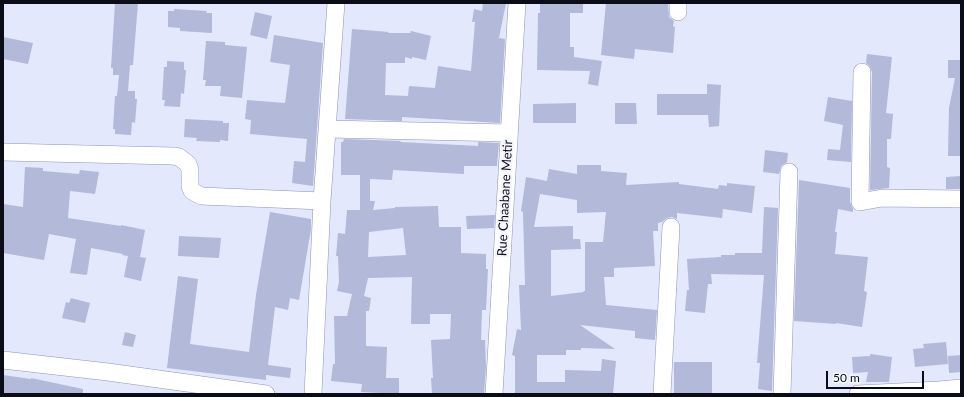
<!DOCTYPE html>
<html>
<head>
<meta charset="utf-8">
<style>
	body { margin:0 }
	#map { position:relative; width:964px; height:397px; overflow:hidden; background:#e3e8fc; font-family:Lato,sans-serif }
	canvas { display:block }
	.frame { position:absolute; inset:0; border:4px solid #0a0c17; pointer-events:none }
	.scale { position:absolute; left:826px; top:371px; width:98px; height:18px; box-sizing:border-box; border:2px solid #0a0c17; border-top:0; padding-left:5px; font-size:12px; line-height:14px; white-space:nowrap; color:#0a0c17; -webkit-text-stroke:3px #f4f5fc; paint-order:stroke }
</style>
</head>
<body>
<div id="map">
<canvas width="964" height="397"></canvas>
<div class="frame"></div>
<div class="scale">50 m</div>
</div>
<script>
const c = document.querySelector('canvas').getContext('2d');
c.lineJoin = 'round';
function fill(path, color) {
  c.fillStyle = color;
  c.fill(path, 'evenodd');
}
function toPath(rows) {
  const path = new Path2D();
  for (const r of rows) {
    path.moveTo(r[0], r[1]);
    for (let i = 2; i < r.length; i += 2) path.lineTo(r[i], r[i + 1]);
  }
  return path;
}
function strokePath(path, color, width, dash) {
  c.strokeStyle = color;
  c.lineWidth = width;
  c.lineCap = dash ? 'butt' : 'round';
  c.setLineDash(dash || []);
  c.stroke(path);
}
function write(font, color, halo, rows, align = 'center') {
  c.font = font + ' Lato,sans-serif';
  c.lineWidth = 4;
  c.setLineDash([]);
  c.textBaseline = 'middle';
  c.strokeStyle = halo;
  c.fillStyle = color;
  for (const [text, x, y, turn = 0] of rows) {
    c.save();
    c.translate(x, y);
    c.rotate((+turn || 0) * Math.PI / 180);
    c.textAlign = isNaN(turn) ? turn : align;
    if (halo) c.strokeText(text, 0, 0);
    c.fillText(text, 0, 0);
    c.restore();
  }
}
fill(toPath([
	[115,3,138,3,133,65,130,65,128,91,135,91,135,99,137,99,135,123,132,122,131,135,115,134,115,129,113,129,115,96,117,96,119,75,113,75,113,68,111,68],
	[483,3,506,3,499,38,505,39,500,123,402,117,402,121,345,119,352,29,389,32,388,33,410,33,411,31,431,36,426,60,412,57,412,59,405,57,405,63,386,63,385,95,408,96,409,86,435,88,438,66,471,71,475,22,472,22,474,9,482,11],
	[540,3,583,3,583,13,570,13,570,47,574,47,574,57,602,61,598,86,588,84,590,71,537,70,538,13,540,13],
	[606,3,668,3,669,17,674,21,673,26,675,27,673,53,635,49,634,59,601,55],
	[174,9,207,11,206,13,212,13,212,33,180,31,180,28,168,27,168,11,174,11],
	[255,12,272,16,267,39,250,35],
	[274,35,323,43,313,186,292,183,294,161,305,162,307,139,250,134,251,120,245,119,247,100,285,103,290,65,270,62],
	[3,37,33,43,28,64,3,59],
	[206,41,225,42,225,45,247,47,242,98,220,96,221,86,205,86,206,80,203,80],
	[867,54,892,57,886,113,893,114,891,139,887,139,887,167,890,168,889,188,870,190,872,72,870,67,866,63],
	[948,60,961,60,961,156,948,156,949,108,955,78,948,78],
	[167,61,184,62,184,70,186,70,184,94,181,93,180,107,164,106,165,100,162,100,164,67,167,67],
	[707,84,721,85,719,126,709,127,708,115,657,115,657,94,707,94],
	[828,97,852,101,851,162,827,160,828,149,840,150,843,125,824,121],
	[576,103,576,123,533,123,533,104],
	[615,103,636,103,637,124,615,124],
	[185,119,223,121,223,123,229,123,228,141,220,140,220,142,196,141,197,138,184,137],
	[344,139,401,141,400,142,478,146,478,142,499,143,497,166,464,166,464,174,393,170,392,180,370,179,370,201,375,201,373,210,395,208,395,207,438,206,439,227,461,227,461,253,486,254,486,269,488,269,486,310,482,310,481,340,485,340,486,367,484,394,432,393,431,378,433,378,431,340,450,339,451,314,430,314,430,324,411,324,412,277,368,278,364,296,371,298,369,311,366,311,366,346,387,347,386,378,399,378,399,394,361,392,362,384,331,381,333,364,335,364,334,316,347,316,352,294,337,291,339,282,338,256,336,256,338,233,345,234,347,210,360,210,360,175,341,175,341,142,343,142],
	[403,228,406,255,368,257,369,232],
	[765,150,788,153,787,162,781,166,779,174,763,172],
	[577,165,601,165,601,171,627,173,626,185,679,182,679,184,718,189,719,185,727,186,727,183,755,186,752,213,723,209,722,218,677,213,677,219,672,217,667,218,662,222,658,223,658,231,653,231,655,266,614,268,614,277,604,277,606,305,657,310,655,340,635,338,635,331,580,325,615,349,581,348,581,350,566,350,566,355,537,355,537,382,565,382,565,370,601,371,602,359,616,361,613,394,515,394,515,356,512,355,517,329,521,330,519,285,525,285,523,212,521,211,526,177,547,181,549,169,577,174],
	[540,194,577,200,577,213,606,212,603,242,585,242,585,291,583,291,584,292,551,296,551,250,581,249,580,239,573,239,573,226,534,227],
	[25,167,43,168,43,171,79,174,80,170,99,172,95,194,70,191,68,218,121,226,121,225,145,230,140,257,146,258,141,281,124,277,128,256,122,255,123,254,91,248,87,275,70,273,76,239,49,234,44,260,3,253,3,204,23,207],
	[961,176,961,189,946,189,946,177],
	[799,180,850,188,850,202,853,209,853,212,838,209,835,232,837,232,835,254,868,257,864,291,867,292,862,327,836,323,836,324,794,321],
	[764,207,778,208,772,391,758,389,760,363,757,363,764,275,711,274,712,284,708,284,705,313,685,311,687,290,689,290,687,259,721,257,721,255,735,255,735,253,762,253],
	[270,212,311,219,311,229,299,300,290,298,288,310,275,307,268,365,291,368,290,378,266,375,266,380,167,368,178,276,198,279,190,344,249,352,256,295],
	[495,215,494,228,467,229,466,216],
	[179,236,221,238,219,258,178,256],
	[71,298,90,303,85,323,62,318,66,302,69,303],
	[125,332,136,335,133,347,122,345],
	[946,342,948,364,915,367,913,349,924,348,923,344],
	[870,354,892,357,889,382,866,382,868,372,853,373,852,357,870,356],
	[961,355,961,372,949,373,948,356],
	[674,362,712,362,712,394,674,394],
	[3,375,31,379,31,378,83,389,83,394,3,394]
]), '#b2b9d9');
const minor = toPath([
	[678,12,678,3],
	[862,72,860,202,882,198,961,199],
	[328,129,509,133],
	[3,152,173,156,179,157,188,164,190,170,190,186,192,191,201,196,322,201],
	[3,360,108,372,266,394],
	[313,394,322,201,336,3],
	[494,394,517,3],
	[662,394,671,227],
	[782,394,789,172],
	[858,394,939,390,961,388]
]);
strokePath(minor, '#8f95b4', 18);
strokePath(minor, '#fff', 17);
write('13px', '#0a0c17', '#f4f5fc', [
	["Rue Chaabane Metir",505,198,-87]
]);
</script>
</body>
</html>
